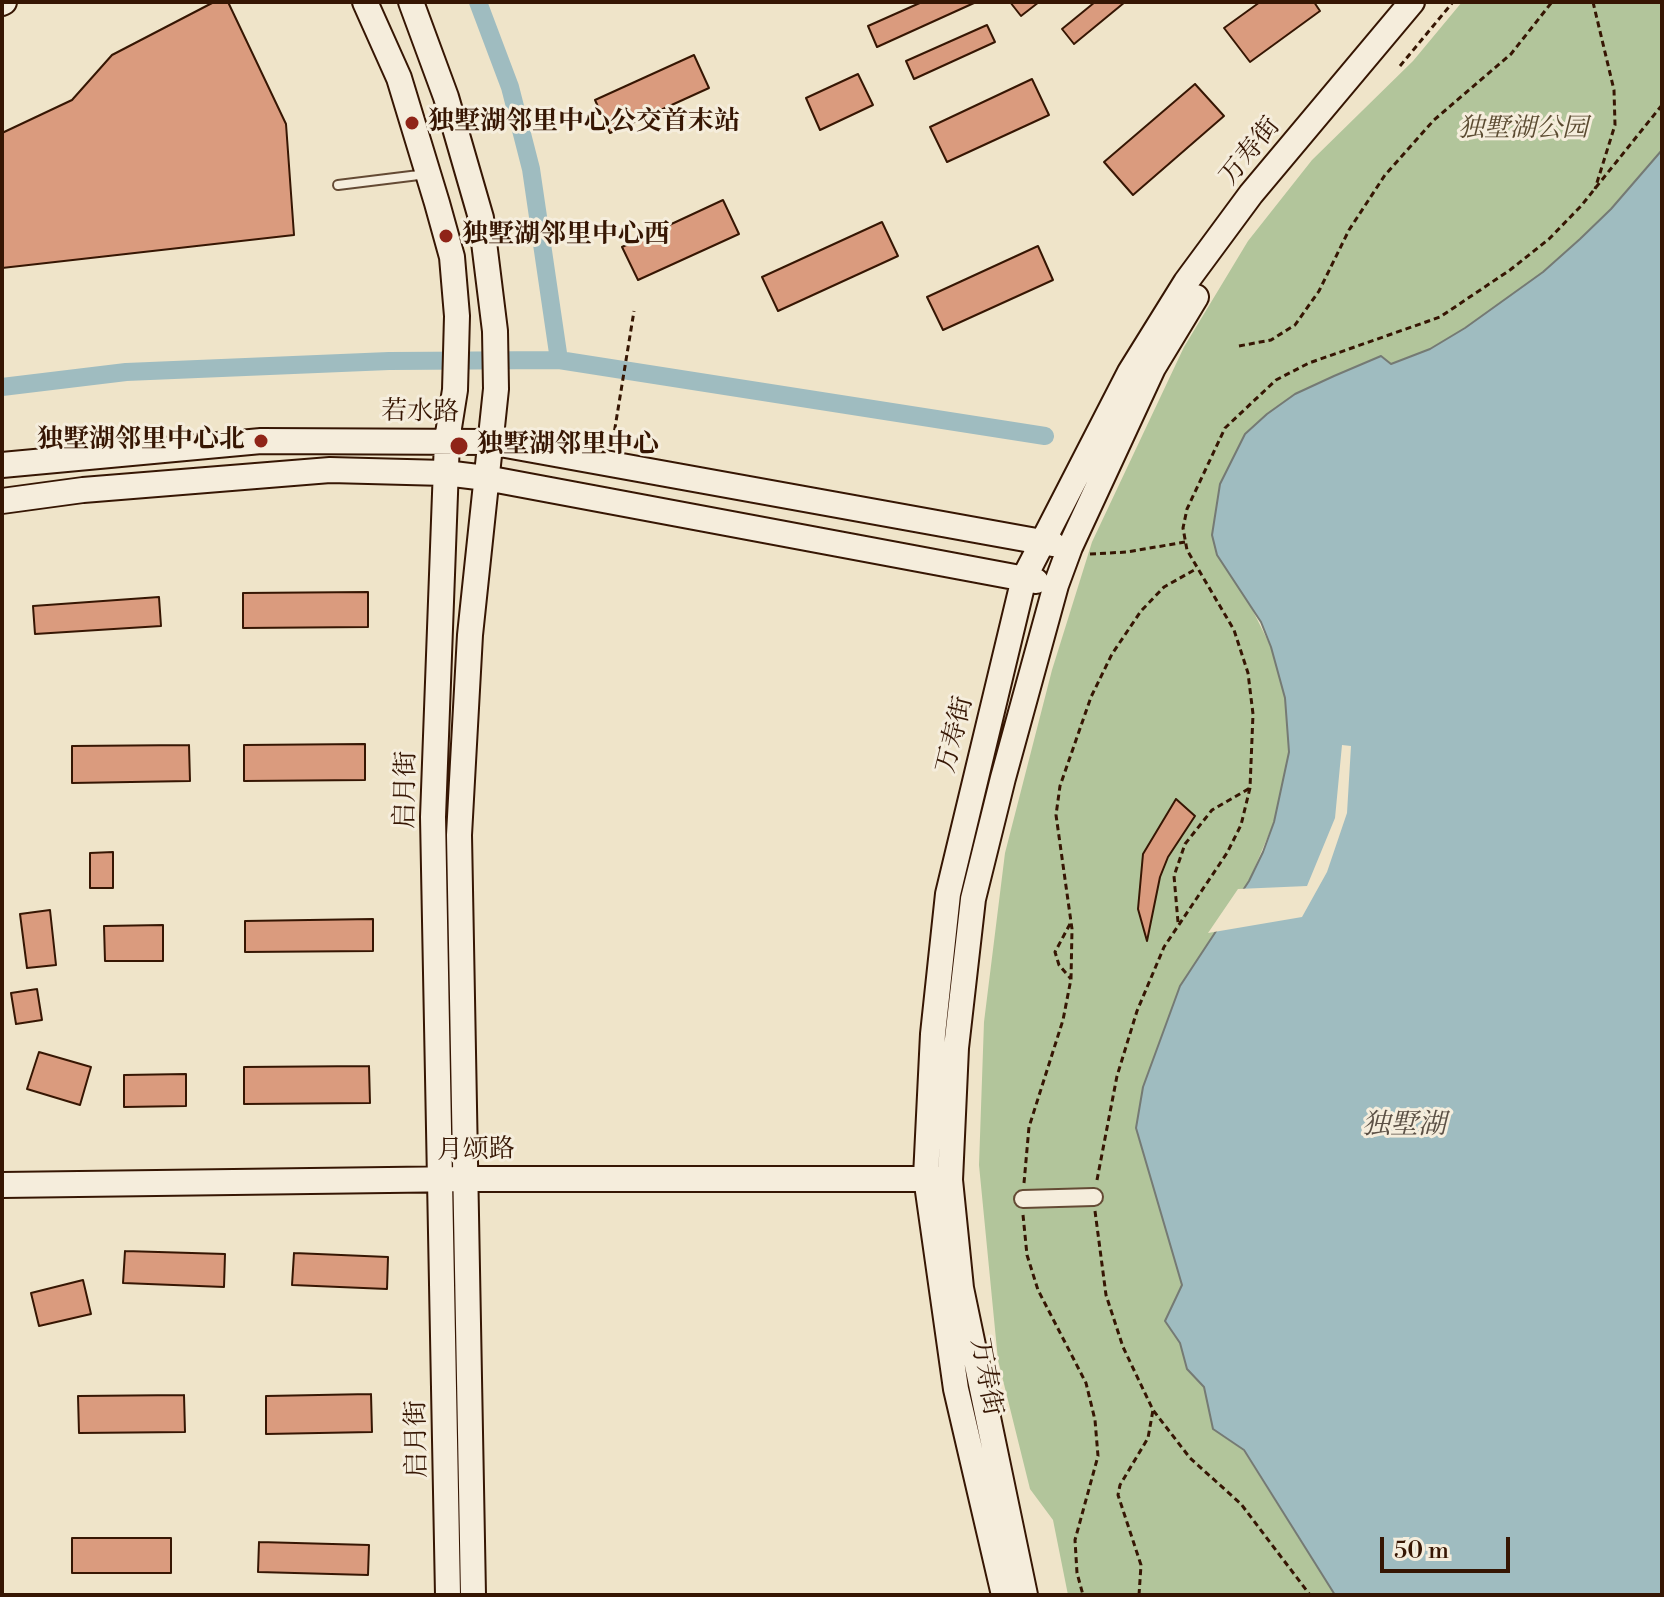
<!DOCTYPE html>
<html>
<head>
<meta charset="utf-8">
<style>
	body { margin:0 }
	#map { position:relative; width:1664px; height:1597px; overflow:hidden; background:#efe4c9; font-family:"Libre Bodoni",serif }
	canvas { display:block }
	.frame { position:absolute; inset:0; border:4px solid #361603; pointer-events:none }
	.scale { position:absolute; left:1380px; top:1537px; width:130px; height:36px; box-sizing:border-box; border:4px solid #361603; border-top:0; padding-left:10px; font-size:24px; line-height:28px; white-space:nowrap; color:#361603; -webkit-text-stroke:6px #f5eddc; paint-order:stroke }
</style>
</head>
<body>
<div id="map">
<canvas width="1664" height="1597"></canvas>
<div class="frame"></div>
<div class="scale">50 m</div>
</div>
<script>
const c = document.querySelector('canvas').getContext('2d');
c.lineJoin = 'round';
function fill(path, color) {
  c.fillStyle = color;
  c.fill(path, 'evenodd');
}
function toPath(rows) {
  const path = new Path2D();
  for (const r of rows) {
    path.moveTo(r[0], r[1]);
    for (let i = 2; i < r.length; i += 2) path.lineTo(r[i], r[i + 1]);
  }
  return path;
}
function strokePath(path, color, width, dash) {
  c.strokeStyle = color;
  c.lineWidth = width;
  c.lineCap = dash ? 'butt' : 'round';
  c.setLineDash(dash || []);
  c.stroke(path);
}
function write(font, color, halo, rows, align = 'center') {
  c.font = font + ' "Libre Bodoni","Noto Serif SC",serif';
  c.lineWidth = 6;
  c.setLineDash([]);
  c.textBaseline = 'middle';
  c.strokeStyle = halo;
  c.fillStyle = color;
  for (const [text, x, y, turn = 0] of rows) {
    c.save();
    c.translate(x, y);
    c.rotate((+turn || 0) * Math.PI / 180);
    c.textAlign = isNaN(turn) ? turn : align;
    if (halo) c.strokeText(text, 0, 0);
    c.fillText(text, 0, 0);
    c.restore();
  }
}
fill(toPath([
	[1462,2,1662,2,1662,162,1246,597,1271,647,1285,698,1289,752,1283,789,1274,822,1249,881,1180,986,1143,1087,1136,1128,1182,1285,1165,1321,1180,1343,1187,1369,1204,1387,1213,1429,1243,1450,1335,1595,1068,1595,1053,1520,1030,1489,998,1360,979,1165,984,1022,1005,853,1052,670,1092,542,1184,347,1248,241,1312,160,1413,61]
]), '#b2c59b');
const water = toPath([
	[1662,150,1662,1595,1335,1595,1244,1450,1213,1429,1204,1387,1187,1369,1180,1343,1165,1321,1182,1285,1136,1128,1143,1087,1180,986,1249,881,1263,852,1274,822,1289,752,1285,698,1271,647,1261,622,1217,555,1212,535,1220,484,1245,434,1267,414,1295,394,1334,376,1381,356,1391,364,1430,349,1465,328,1543,272,1580,239,1611,209,1662,150]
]);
fill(water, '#9fbcc0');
strokePath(water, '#757a74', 2);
fill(toPath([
	[1342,745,1351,746,1347,813,1327,872,1302,917,1208,933,1238,889,1307,886,1335,818]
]), '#efe4c9');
strokePath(toPath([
	[478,2,510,87,531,169,559,360],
	[2,387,126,372,389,361,559,360,1045,436]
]), '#9fbcc0', 18);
const building = toPath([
	[214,2,228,2,286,124,294,235,2,268,2,133,72,100,112,55,214,2],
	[922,2,974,3,877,47,868,26,922,2],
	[1010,2,1039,2,1021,16,1010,2],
	[1095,2,1125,2,1074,44,1062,29,1095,2],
	[1260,2,1314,2,1320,11,1250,62,1224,28,1260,2],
	[987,25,995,42,914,79,906,61,987,25],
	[694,55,709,88,610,133,595,100,694,55],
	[858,74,873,105,820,130,806,98,858,74],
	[1032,79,1049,115,947,162,930,127,1032,79],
	[1195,84,1224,116,1133,195,1104,162,1195,84],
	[723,200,739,234,638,280,622,247,723,200],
	[882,222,898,256,778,311,762,277,882,222],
	[1038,246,1053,280,943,330,927,297,1038,246],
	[368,592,368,627,243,628,243,593,368,592],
	[159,597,161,626,35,634,33,606,159,597],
	[365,744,365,780,244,781,244,745,365,744],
	[189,745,190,781,72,783,72,746,189,745],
	[1176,799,1195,816,1168,857,1160,877,1147,941,1138,909,1143,854,1176,799],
	[113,852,113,888,90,888,90,853,113,852],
	[50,910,56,965,27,968,20,914,50,910],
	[373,919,373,951,245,952,245,921,373,919],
	[163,925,163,961,105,961,104,926,163,925],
	[37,989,42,1020,16,1024,11,993,37,989],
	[39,1052,91,1067,80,1105,27,1089,39,1052],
	[369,1066,370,1103,244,1104,244,1067,369,1066],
	[186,1074,186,1106,124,1107,124,1075,186,1074],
	[125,1251,225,1254,224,1287,123,1283,125,1251],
	[294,1253,388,1257,387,1289,292,1285,294,1253],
	[83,1280,91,1314,39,1326,31,1293,83,1280],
	[371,1394,372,1432,266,1434,266,1396,371,1394],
	[184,1395,185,1432,79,1433,78,1396,184,1395],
	[72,1538,171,1538,171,1573,72,1573,72,1538],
	[259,1542,369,1545,368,1575,258,1572,259,1542]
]);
fill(building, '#da9b7e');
strokePath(building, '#361603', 2);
const lane = toPath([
	[338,185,427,174]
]);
const street = toPath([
	[1023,1199,1094,1197]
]);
const secondary = toPath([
	[365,2,399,78,437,203,452,257,457,316,455,390,447,440,433,817,448,1595],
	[411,2,446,97,481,218,495,331,496,389,470,635,459,835,473,1595],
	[2,3,4,2],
	[2,465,261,441,489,442,1053,544],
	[2,501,83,490,330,470,445,473,486,478,1036,581],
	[2,1185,465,1179,939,1179],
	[1004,1595,956,1389,926,1177,933,1034,948,894,1024,578,1130,372,1186,282,1251,194,1412,2],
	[1025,1595,961,1288,950,1180,956,1048,973,899,1003,778,1056,585,1070,547,1153,368,1196,297]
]);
strokePath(lane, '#644a34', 12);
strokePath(street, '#644a34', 20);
strokePath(secondary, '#361603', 28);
strokePath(toPath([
	[1593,2,1614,90,1615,125,1595,189],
	[1400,66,1453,2],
	[1239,346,1271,340,1295,325,1319,291,1349,230,1385,175,1434,120,1511,54,1552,2],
	[613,440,634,311],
	[1090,554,1127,552,1185,542],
	[1178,922,1174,876,1185,844,1212,810,1250,788],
	[1070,924,1055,952,1059,965,1071,979],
	[1097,1180,1117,1076,1137,1011,1164,947,1227,853,1241,825,1250,788,1253,714,1248,673,1234,630,1187,550,1183,528,1187,509,1225,428,1276,380,1309,363,1440,317,1510,270,1549,239,1581,206,1662,105],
	[1024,1183,1029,1127,1063,1020,1071,979,1072,929,1056,815,1060,786,1091,697,1112,654,1141,611,1164,587,1196,569],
	[1095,1211,1106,1295,1123,1347,1153,1410,1190,1458,1241,1504,1310,1595],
	[1023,1215,1027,1255,1038,1290,1086,1383,1095,1420,1098,1456,1075,1540,1077,1573,1083,1595],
	[1139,1595,1141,1565,1118,1495,1120,1485,1148,1438,1153,1410]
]), '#361603', 3, [6, 4]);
strokePath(lane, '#f5eddc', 8);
strokePath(street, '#f5eddc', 16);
strokePath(secondary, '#f5eddc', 24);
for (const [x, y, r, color] of [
	[412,123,8,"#8f2418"],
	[446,236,8,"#8f2418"],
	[261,441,8,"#8f2418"],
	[459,446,10,"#8f2418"]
]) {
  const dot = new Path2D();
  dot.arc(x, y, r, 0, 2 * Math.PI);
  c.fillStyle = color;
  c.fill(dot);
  strokePath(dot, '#f5eddc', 3);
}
write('bold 26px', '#361603', '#f5eddc', [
	["独墅湖邻里中心公交首末站",428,123],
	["独墅湖邻里中心西",462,236],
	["独墅湖邻里中心北",245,441,"right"],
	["独墅湖邻里中心",477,446]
], 'left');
write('italic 26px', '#5b4b31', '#f5eddc', [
	["独墅湖公园",1523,130]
]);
write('26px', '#361603', '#f5eddc', [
	["万寿街",1251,152,-51],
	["若水路",420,413,1],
	["万寿街",956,735,-76],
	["启月街",407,790,-89],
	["月颂路",476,1151,-1],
	["万寿街",985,1377,80],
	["启月街",418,1439,-91]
]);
write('italic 28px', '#5b5045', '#f5eddc', [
	["独墅湖",1404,1126]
]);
</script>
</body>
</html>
